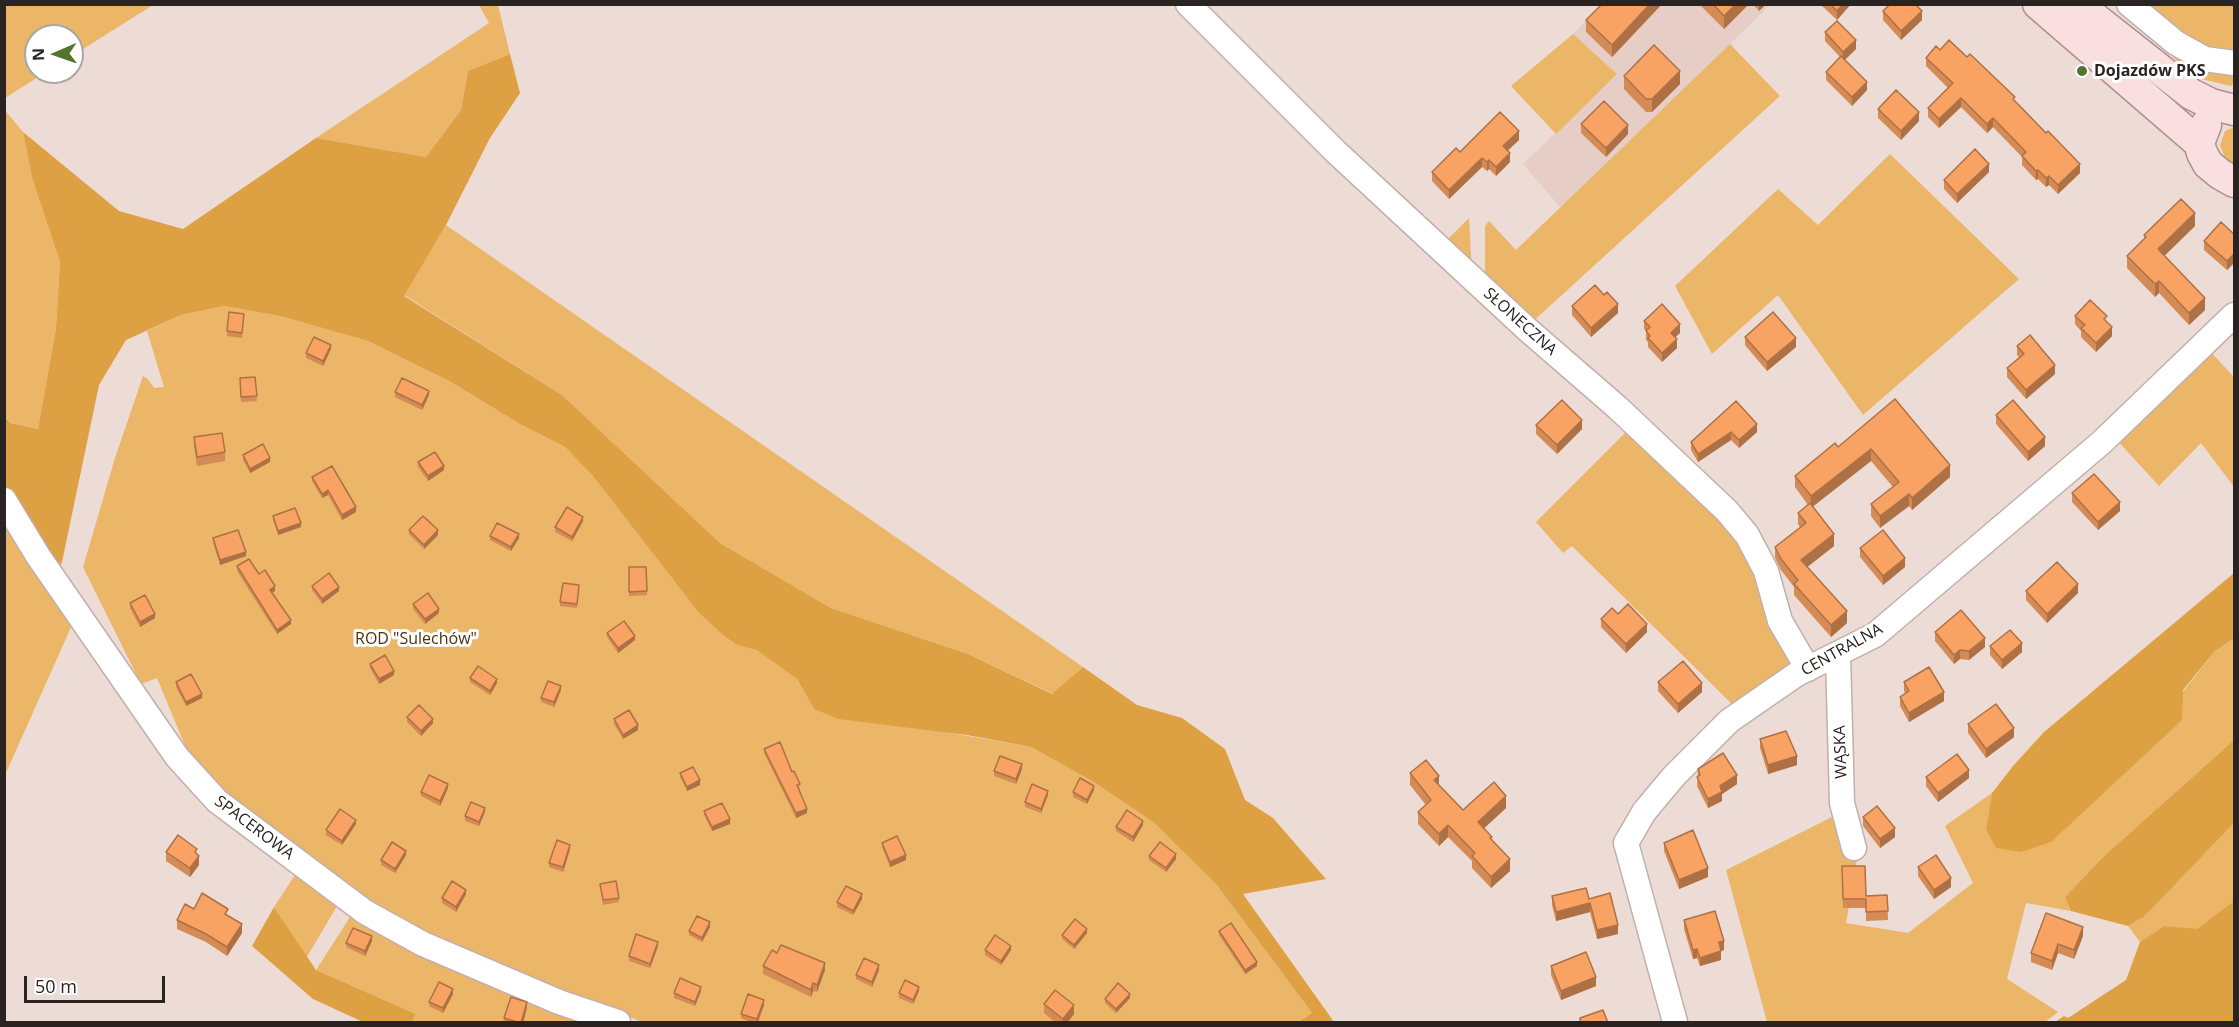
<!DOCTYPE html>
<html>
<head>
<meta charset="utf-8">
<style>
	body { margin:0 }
	#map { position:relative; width:2239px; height:1027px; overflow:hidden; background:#eddbd5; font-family:"Open Sans",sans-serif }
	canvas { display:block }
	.frame { position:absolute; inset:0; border:6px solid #292321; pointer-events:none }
	.north { position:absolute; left:24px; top:24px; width:60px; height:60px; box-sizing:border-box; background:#fff; border:2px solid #a9a7a6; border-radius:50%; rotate:268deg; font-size:16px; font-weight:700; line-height:24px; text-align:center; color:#292321 }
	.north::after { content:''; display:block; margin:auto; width:21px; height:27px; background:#53742c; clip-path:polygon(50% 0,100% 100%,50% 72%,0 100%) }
	.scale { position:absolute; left:24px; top:976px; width:141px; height:27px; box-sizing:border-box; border:3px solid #292321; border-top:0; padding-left:8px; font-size:18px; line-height:21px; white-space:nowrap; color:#292321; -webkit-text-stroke:4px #fff; paint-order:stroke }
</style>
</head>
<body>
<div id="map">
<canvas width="2239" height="1027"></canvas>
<div class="frame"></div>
<div class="north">N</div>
<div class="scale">50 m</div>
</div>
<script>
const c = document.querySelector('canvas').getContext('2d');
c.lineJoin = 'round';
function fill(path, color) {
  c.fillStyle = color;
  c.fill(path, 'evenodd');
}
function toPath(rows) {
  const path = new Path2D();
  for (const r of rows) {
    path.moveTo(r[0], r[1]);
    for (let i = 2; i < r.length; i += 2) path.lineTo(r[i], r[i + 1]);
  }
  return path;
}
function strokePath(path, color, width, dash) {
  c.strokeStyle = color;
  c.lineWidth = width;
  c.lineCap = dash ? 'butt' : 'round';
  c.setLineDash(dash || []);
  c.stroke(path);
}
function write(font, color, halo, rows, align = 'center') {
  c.font = font + ' "Open Sans",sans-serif';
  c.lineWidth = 6;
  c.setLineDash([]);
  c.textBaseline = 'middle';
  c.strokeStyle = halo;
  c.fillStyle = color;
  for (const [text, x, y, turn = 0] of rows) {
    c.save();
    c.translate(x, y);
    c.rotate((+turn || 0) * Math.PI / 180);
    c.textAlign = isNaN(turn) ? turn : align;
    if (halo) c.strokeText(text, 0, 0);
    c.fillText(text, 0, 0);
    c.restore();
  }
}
fill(toPath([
	[1601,5,1770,5,1561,208,1523,164,1617,74,1573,34]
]), '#e6cdc5');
fill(toPath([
	[5,4,153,4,153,5,72,56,72,36,36,36,36,72,46,72,5,98],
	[479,5,498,5,510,54,468,71,461,110,426,157,316,138,489,23],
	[2146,5,2234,5,2234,54,2203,48],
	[1573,34,1617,74,1556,134,1511,86],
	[1730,44,1780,96,1529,325,1485,283,1485,226,1489,221,1516,250],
	[2173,53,2234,72,2234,83,2231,86,2193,77,2173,57],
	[4,109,23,132,32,178,60,262,56,328,38,429,10,423,5,415],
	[2234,127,2234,165,2225,158,2220,145,2225,131],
	[1890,154,2019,279,1863,415,1778,295,1712,354,1675,286,1778,189,1818,225],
	[1469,218,1472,273,1442,245],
	[446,225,1083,667,1053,694,968,654,831,608,720,543,562,395,404,295],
	[224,306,280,316,368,341,451,382,518,423,565,447,592,475,699,613,724,636,737,645,757,649,797,679,814,709,1031,747,1094,782,1153,822,1216,884,1312,1013,1298,1022,643,1022,556,991,488,962,357,897,228,797,193,765,157,678,141,684,83,567,115,458,143,376,148,379,154,388,164,387,147,331,181,315],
	[2207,348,2234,377,2234,487,2201,443,2159,486,2115,438],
	[1631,427,1725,513,1802,667,1738,710,1572,546,1563,553,1536,522],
	[7,519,72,625,5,775,4,525],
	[2234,638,2234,740,2104,856,2065,897,2071,911,2026,903,2007,979,2058,1012,2045,1022,1767,1022,1726,870,1848,809,1859,848,1846,923,1908,933,1973,883,1945,826,1992,793,1986,829,2051,841,2109,786,2214,652],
	[2234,823,2234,901,2197,930,2164,926,2140,942,2128,926,2144,917],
	[295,875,337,906,307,957,274,907],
	[352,914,588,1022,412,1022,416,1014,316,970]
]), '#ecb668');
fill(toPath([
	[510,54,520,93,490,138,446,225,404,296,562,395,720,543,831,608,968,654,1052,694,1083,667,1137,705,1182,718,1225,749,1245,800,1273,818,1326,879,1243,894,1334,1022,1298,1022,1312,1013,1216,884,1153,822,1094,782,1031,747,967,735,839,719,814,709,797,679,757,650,737,645,724,636,699,613,592,475,565,447,518,423,451,382,368,341,280,316,224,306,181,315,126,340,99,385,62,562,58,571,5,494,4,415,10,423,38,429,56,328,60,262,32,178,23,132,119,211,183,229,316,138,426,157,461,110,468,71],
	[2234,573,2234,638,2214,652,2183,690,2182,720,2051,842,2021,852,1996,848,1986,829,1992,793,2013,766,2044,732],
	[2234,740,2234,823,2144,917,2128,926,2071,911,2065,897,2104,856],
	[2234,901,2234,1022,2055,1022,2064,1016,2068,1018,2126,980,2140,942,2164,926,2197,929],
	[274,907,316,970,416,1014,412,1022,363,1022,313,999,252,946]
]), '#dda042');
const minor = toPath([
	[1188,4,1336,152,1528,330,1618,408,1727,511,1747,535,1766,571,1780,621,1808,669],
	[2129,4,2176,43,2205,59,2234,63],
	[4,500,38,556,177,757,217,801,365,912,423,944,559,1002,618,1022],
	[1838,655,1842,803,1854,848],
	[1675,1022,1626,843,1644,812,1674,776,1729,721,1797,674,1875,635,2102,442,2234,315]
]);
const major = toPath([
	[2038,4,2199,143],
	[2077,4,2191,94,2211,104,2234,110],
	[2206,125,2199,143,2202,153,2208,164,2220,174,2234,182]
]);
strokePath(minor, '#c1b0ab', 27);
strokePath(major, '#ae908e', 33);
strokePath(minor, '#fff', 24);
strokePath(major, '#f9dfdf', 30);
fill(toPath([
	[1602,4,1662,4,1612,57,1586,32,1586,20],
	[1699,4,1749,4,1724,29],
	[1753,4,1766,4,1759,11],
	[1820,4,1851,4,1837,20],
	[1883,11,1922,20,1901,40,1883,20],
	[1825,32,1856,49,1845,60,1867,90,1852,106,1826,80,1826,72,1840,57,1825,41],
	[1940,50,2015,101,2080,173,2058,194,2049,185,2046,187,2038,179,2036,180,2022,165,2022,157,1993,127,1987,133,1961,107,1939,128,1928,117,1928,108,1948,88,1926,66,1926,58],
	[1624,76,1680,84,1652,112,1646,112,1624,89],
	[1878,109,1919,121,1901,140,1878,118],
	[1581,124,1628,134,1606,157,1581,133],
	[1519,140,1507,151,1510,162,1496,176,1489,169,1487,171,1482,167,1449,199,1432,181,1432,172,1460,152],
	[1989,172,1957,203,1944,189,1944,180],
	[2195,226,2164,256,2205,310,2189,325,2159,293,2155,297,2127,268,2127,256,2144,239,2144,235],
	[2235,235,2235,262,2227,270,2204,250,2204,241],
	[1572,306,1618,313,1591,337,1572,315],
	[2075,316,2107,322,2112,336,2096,352,2081,337,2081,331,2075,324],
	[244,318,242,338,227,336,227,331],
	[1644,321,1680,333,1675,337,1677,348,1662,362,1648,347,1648,342,1646,340,1646,331,1644,329],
	[1745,337,1796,347,1767,371,1745,345],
	[2017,346,2055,374,2026,399,2007,377,2007,368,2019,357,2017,355],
	[331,349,323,366,306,358,306,353],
	[255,377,257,401,241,402,240,378],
	[395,392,429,395,422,410,395,397],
	[1895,399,1950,477,1912,510,1909,506,1880,528,1871,516,1871,504,1893,487,1871,461,1812,507,1834,546,1807,567,1847,623,1831,637,1794,595,1794,587,1781,570,1775,558,1775,547,1800,527,1798,524,1798,513,1808,505,1795,487,1795,476,1838,447],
	[1736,401,1757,432,1739,448,1731,440,1698,462,1691,450,1691,442],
	[1996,415,2045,446,2028,461,1996,424],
	[1536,425,1582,429,1557,454,1536,434],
	[194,437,225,452,225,461,197,466,194,446],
	[243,455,270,462,250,473,243,460],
	[418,462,444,470,428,481,418,467],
	[312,477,356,512,342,520,328,495,322,498,312,481],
	[2072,493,2120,511,2098,530,2072,502],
	[273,516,301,527,278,535,273,520],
	[583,521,572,541,555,532,555,527],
	[409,530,438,535,424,549,409,534],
	[490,536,519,538,511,551,490,540],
	[213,538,246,556,220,565,213,543],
	[1860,548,1905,567,1883,585,1860,557],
	[237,566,275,591,272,593,291,624,277,634,237,571],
	[629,567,646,567,647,595,629,596],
	[312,586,339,591,322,604,312,590],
	[579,590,577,608,560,606,560,602],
	[2026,591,2078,593,2047,623,2026,600],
	[130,603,155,618,140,627,130,608],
	[413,604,439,613,425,624,413,609],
	[1618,614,1647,632,1626,653,1601,627,1601,619],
	[1935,632,1985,647,1969,660,1960,659,1954,664,1935,641],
	[607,633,635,640,618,653,607,637],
	[1990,646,2022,652,2002,669,1990,655],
	[370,664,394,675,379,684,370,668],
	[470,678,497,683,490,695,470,682],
	[176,682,202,698,186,706,176,687],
	[1658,682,1702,692,1678,713,1658,691],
	[1904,682,1944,701,1909,722,1900,706,1900,697,1905,693,1904,691],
	[561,690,554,707,541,702,541,698],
	[407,717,433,723,421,736,407,722],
	[614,719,638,730,623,739,614,724],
	[1968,724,2014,737,1986,758,1968,733],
	[1760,739,1797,765,1768,774,1760,748],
	[764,749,792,772,800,788,799,789,807,813,796,818,764,753],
	[1022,769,1016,784,994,776,994,771],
	[1698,769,1737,784,1722,794,1722,801,1708,808,1697,786],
	[680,773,700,785,687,791,680,777],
	[1410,773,1439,785,1463,810,1506,808,1484,828,1510,871,1491,888,1472,868,1472,861,1448,837,1439,846,1418,824,1418,812,1426,805,1410,785],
	[1926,777,1969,778,1938,802,1926,786],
	[448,788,440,806,421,796,421,792],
	[1094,790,1087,804,1073,797,1073,792],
	[1048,795,1041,813,1025,807,1025,802],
	[704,811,730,824,712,831,704,815],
	[485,812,479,826,465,821,465,816],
	[1863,817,1895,837,1880,848,1863,826],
	[356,824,342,845,326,835,326,830],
	[1143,825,1133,842,1116,831,1116,827],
	[882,843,906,860,890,867,882,847],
	[1664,843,1708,877,1679,889,1664,851],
	[570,849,563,872,549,867,549,863],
	[166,852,197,854,199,865,190,877,166,861],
	[406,855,395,873,381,865,381,860],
	[1149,856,1176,859,1166,872,1149,860],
	[1842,866,1866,896,1887,895,1888,920,1866,921,1866,908,1843,908],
	[1918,867,1951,887,1934,899,1918,876],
	[600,884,619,898,619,902,603,905],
	[466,894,456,912,442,903,442,898],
	[1552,896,1589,899,1618,934,1597,939,1590,912,1556,921,1552,905],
	[862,899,853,915,837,907,837,902],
	[194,909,228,916,242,933,227,956,206,942,177,929,177,920],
	[1684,920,1724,950,1721,951,1721,960,1700,966,1697,958,1693,959,1684,929],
	[710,927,702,942,689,935,689,931],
	[1219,931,1257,966,1245,974,1219,935],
	[1087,933,1074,949,1062,939,1062,935],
	[2083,936,2074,959,2058,953,2052,970,2031,962,2031,953],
	[372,941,365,956,346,947,346,943],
	[658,946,650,968,629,961,629,956],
	[985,950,1011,950,1001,965,985,955],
	[777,953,825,970,817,992,813,991,811,997,763,974,763,966],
	[1551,966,1596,986,1561,1000,1551,975],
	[879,970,872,987,856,979,856,975],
	[701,991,695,1006,674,998,674,993],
	[919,991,913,1004,899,998,899,993],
	[453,994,443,1013,429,1006,429,1002],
	[1130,998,1116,1013,1105,1003,1105,999],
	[1044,1004,1074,1014,1067,1023,1056,1023,1044,1013],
	[764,1005,758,1023,753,1023,741,1018,741,1014],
	[527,1007,523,1023,504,1023,504,1018]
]), '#d58b55');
fill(toPath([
	[1650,4,1662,4,1612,57,1612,45],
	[1736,4,1749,4,1724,29,1724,16],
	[1759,4,1766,4,1759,11],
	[1843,4,1851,4,1837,20,1837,11],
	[1922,11,1922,20,1901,40,1901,31],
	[1856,40,1856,49,1843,61,1843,52],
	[1680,71,1680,84,1652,112,1652,99],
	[1867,82,1867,90,1852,106,1852,97],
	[1961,98,1961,107,1939,128,1939,119],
	[1919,112,1919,121,1901,140,1901,131],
	[1993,118,1993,127,1987,133,1987,124],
	[1628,125,1628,134,1606,157,1606,148],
	[1519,131,1519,140,1503,155,1503,146],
	[1510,153,1510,162,1496,176,1496,167],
	[1482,158,1482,167,1449,199,1449,190],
	[1489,160,1489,169,1487,171,1487,162],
	[1989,164,1989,172,1957,203,1957,194],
	[2080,164,2080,173,2058,194,2058,185],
	[2038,170,2038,179,2036,180,2036,171],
	[2049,176,2049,185,2046,187,2046,178],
	[2195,213,2195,226,2158,262,2158,249],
	[2235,253,2235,262,2227,270,2227,261],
	[2159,281,2159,293,2155,297,2155,284],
	[2205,298,2205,310,2189,325,2189,313],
	[1618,304,1618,313,1591,337,1591,328],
	[1680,324,1680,333,1671,341,1671,333],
	[2112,327,2112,336,2096,352,2096,343],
	[1796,338,1796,347,1767,371,1767,362],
	[1677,339,1677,348,1662,362,1662,353],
	[331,345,331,349,323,366,323,361],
	[2055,365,2055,374,2026,399,2026,390],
	[429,391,429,395,422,410,422,405],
	[1582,420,1582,429,1557,454,1557,445],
	[1757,424,1757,432,1739,448,1739,440],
	[1731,432,1731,440,1698,462,1698,454],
	[2045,437,2045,446,2028,461,2028,452],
	[1871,449,1871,461,1811,508,1811,496],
	[270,458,270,462,250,473,250,469],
	[1950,465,1950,477,1912,510,1912,498],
	[444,466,444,470,428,481,428,476],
	[328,490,328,495,322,498,322,494],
	[1909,494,1909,506,1880,528,1880,516],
	[2120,502,2120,511,2098,530,2098,522],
	[356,507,356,512,342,520,342,515],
	[583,517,583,521,572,541,572,537],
	[301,523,301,527,278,535,278,531],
	[438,530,438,535,424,549,424,545],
	[519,534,519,538,511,551,511,547],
	[1834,534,1834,546,1801,572,1801,560],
	[246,552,246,556,220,565,220,560],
	[1905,558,1905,567,1883,585,1883,576],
	[2078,584,2078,593,2047,623,2047,614],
	[275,586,275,591,270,594,270,590],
	[339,587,339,591,322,604,322,599],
	[439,609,439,613,425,624,425,619],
	[1847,611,1847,623,1831,637,1831,625],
	[155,614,155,618,140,627,140,622],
	[291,620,291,624,277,634,277,630],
	[1647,624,1647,632,1626,653,1626,644],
	[635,636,635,640,618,653,618,648],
	[1985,638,1985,647,1969,660,1969,651],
	[2022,643,2022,652,2002,669,2002,660],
	[1960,650,1960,659,1954,664,1954,655],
	[394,671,394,675,379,684,379,679],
	[497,679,497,683,490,695,490,691],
	[1702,683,1702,692,1678,713,1678,704],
	[561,686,561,690,554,707,554,702],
	[1944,692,1944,701,1909,722,1909,713],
	[202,694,202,698,186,706,186,702],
	[433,719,433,723,421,736,421,731],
	[638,725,638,730,623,739,623,735],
	[2014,728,2014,737,1986,758,1986,749],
	[1797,756,1797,765,1768,774,1768,765],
	[1022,764,1022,769,1016,784,1016,779],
	[1969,770,1969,778,1938,802,1938,793],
	[1737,775,1737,784,1722,794,1722,801,1708,808,1708,799,1720,786],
	[1439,776,1439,788,1434,780],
	[700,780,700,785,687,791,687,787],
	[448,784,448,788,440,806,440,801],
	[1094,786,1094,790,1087,804,1087,800],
	[1048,791,1048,795,1041,813,1041,809],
	[1506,796,1506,808,1478,834,1478,822],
	[485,808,485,812,479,826,479,822],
	[807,809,807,813,796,818,796,813],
	[730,819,730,824,712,831,712,827],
	[356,820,356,824,342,845,342,841],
	[1143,821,1143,825,1133,842,1133,837],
	[1448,825,1448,837,1439,846,1439,834],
	[1895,828,1895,837,1880,848,1880,839],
	[570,845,570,849,563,872,563,867],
	[406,851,406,855,395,873,395,869],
	[1176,854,1176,859,1166,872,1166,868],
	[906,855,906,860,890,867,890,862],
	[199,856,199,865,190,877,190,868],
	[1510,859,1510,871,1491,888,1491,877],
	[1708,868,1708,877,1679,889,1679,880],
	[1951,878,1951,887,1934,899,1934,890],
	[466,890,466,894,456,912,456,907],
	[862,894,862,899,853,915,853,911],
	[1590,903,1590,912,1556,921,1556,912],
	[710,922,710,927,702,942,702,938],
	[242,924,242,933,227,956,227,947],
	[1618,925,1618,934,1597,939,1597,930],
	[2083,927,2083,936,2074,959,2074,950],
	[1087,929,1087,933,1074,949,1074,945],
	[372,936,372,941,365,956,365,951],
	[1724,941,1724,950,1719,951,1719,942],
	[658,942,658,946,650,968,650,964],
	[2058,944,2058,953,2052,970,2052,961],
	[1011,946,1011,950,1001,965,1001,961],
	[1697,949,1697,958,1693,959,1693,950],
	[1721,951,1721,960,1700,966,1700,958],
	[1257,962,1257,966,1245,974,1245,970],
	[825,963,825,970,817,992,817,985],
	[879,965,879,970,872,987,872,982],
	[1596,977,1596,986,1561,1000,1561,991],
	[813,983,813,991,811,997,811,990],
	[701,987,701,991,695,1006,695,1002],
	[919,987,919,991,913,1004,913,1000],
	[453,989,453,994,443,1013,443,1008],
	[1130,994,1130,998,1116,1013,1116,1009],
	[764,1000,764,1005,757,1023,757,1019],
	[527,1002,527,1007,523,1023,521,1023],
	[1074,1005,1074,1014,1067,1023,1063,1023,1063,1019]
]), '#ae7145');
const building = toPath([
	[1602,4,1650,4,1612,45,1586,20,1602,4],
	[1713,4,1736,4,1724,16,1713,4],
	[1830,4,1843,4,1837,11,1830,4],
	[1890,4,1915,4,1922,11,1901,31,1883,11,1890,4],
	[1837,21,1856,40,1843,52,1825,32,1837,21],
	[1949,40,1967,57,1970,54,2015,97,2013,99,2046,133,2048,131,2080,164,2058,185,2049,176,2046,178,2038,170,2036,171,2022,156,2026,152,1993,118,1987,124,1961,98,1939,119,1928,108,1953,83,1926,58,1936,46,1940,50,1949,40],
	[1654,45,1680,71,1652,99,1646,99,1624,76,1654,45],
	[1841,56,1867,82,1852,97,1826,72,1841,56],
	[1896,90,1919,112,1901,131,1878,109,1896,90],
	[1604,101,1628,125,1606,148,1581,124,1604,101],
	[1500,112,1519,131,1503,146,1510,153,1496,167,1489,160,1487,162,1482,158,1449,190,1432,172,1456,148,1460,152,1500,112],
	[1975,149,1989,164,1957,194,1944,180,1975,149],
	[2181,199,2195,213,2158,249,2205,298,2189,313,2159,281,2155,284,2127,256,2146,237,2144,235,2181,199],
	[2221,222,2235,235,2235,253,2227,261,2204,241,2221,222],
	[1595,285,1604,295,1607,292,1618,304,1591,328,1572,306,1595,285],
	[2090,300,2107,316,2104,319,2112,327,2096,343,2081,328,2085,325,2075,316,2090,300],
	[1662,304,1680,324,1671,333,1677,339,1662,353,1648,338,1650,336,1646,331,1650,327,1644,321,1662,304],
	[229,312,244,314,242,333,227,331,229,312],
	[1773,312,1796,338,1767,362,1745,337,1773,312],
	[2030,335,2055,365,2026,390,2007,368,2024,354,2017,346,2030,335],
	[314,337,331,345,323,361,306,353,314,337],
	[255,377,257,396,241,397,240,378,255,377],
	[402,378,429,391,422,405,395,392,402,378],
	[1895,399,1950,465,1912,498,1909,494,1880,516,1871,504,1899,482,1871,449,1811,496,1795,476,1835,443,1838,447,1895,399],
	[1562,400,1582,420,1557,445,1536,425,1562,400],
	[2013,400,2045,437,2028,452,1996,415,2013,400],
	[1736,401,1757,424,1739,440,1731,432,1698,454,1691,442,1736,401],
	[222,433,225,452,197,457,194,437,222,433],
	[263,444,270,458,250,469,243,455,263,444],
	[435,452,444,466,428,476,418,462,435,452],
	[332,466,356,507,342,515,328,490,322,494,312,477,332,466],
	[2094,474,2120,502,2098,522,2072,493,2094,474],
	[1810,503,1834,534,1801,560,1847,611,1831,625,1794,584,1798,580,1781,559,1775,547,1806,523,1798,513,1810,503],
	[567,507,583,517,572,537,555,527,567,507],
	[295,508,301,523,278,531,273,516,295,508],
	[423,516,438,530,424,545,409,530,423,516],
	[497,523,519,534,511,547,490,536,497,523],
	[238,530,246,552,220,560,213,538,238,530],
	[1883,530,1905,558,1883,576,1860,548,1883,530],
	[249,559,259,574,265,570,275,586,270,590,291,620,277,630,237,566,249,559],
	[2057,562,2078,584,2047,614,2026,591,2057,562],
	[629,567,646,567,647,591,629,592,629,567],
	[329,573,339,587,322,599,312,586,329,573],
	[563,583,579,585,577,604,560,602,563,583],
	[428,593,439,609,425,619,413,604,428,593],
	[145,595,155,614,140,622,130,603,145,595],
	[1628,604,1647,624,1626,644,1601,619,1612,608,1618,614,1628,604],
	[1961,610,1985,638,1969,651,1960,650,1954,655,1935,632,1961,610],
	[624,621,635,636,618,648,607,633,624,621],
	[2010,630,2022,643,2002,660,1990,646,2010,630],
	[385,655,394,671,379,679,370,664,385,655],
	[1683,661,1702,683,1678,704,1658,682,1683,661],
	[478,666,497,679,490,691,470,678,478,666],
	[1929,667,1944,692,1909,713,1900,697,1909,691,1904,682,1929,667],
	[191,674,202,694,186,702,176,682,191,674],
	[548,681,561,686,554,702,541,698,548,681],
	[1996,704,2014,728,1986,749,1968,724,1996,704],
	[419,705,433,719,421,731,407,717,419,705],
	[629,710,638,725,623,735,614,719,629,710],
	[1786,731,1797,756,1768,765,1760,739,1786,731],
	[780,742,792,772,794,771,800,784,797,785,807,809,796,813,764,749,780,742],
	[1723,753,1737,775,1720,786,1722,792,1708,799,1697,777,1700,775,1698,769,1723,753],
	[1957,754,1969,770,1938,793,1926,777,1957,754],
	[1000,756,1022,764,1016,779,994,771,1000,756],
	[1426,760,1439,776,1434,780,1463,810,1494,782,1506,796,1478,822,1492,837,1490,838,1510,859,1491,877,1472,856,1475,853,1448,825,1439,834,1418,812,1431,800,1410,773,1426,760],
	[693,767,700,780,687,787,680,773,693,767],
	[429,775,448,784,440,801,421,792,429,775],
	[1080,778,1094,786,1087,800,1073,792,1080,778],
	[1032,784,1048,791,1041,809,1025,802,1032,784],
	[471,802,485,808,479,822,465,816,471,802],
	[722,803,730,819,712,827,704,811,722,803],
	[1877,806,1895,828,1880,839,1863,817,1877,806],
	[340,809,356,820,342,841,326,830,340,809],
	[1127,810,1143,821,1133,837,1116,827,1127,810],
	[1693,830,1708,868,1679,880,1664,843,1693,830],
	[178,835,197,849,195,852,199,856,190,868,166,852,178,835],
	[897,836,906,855,890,862,882,843,897,836],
	[557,840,570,845,563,867,549,863,557,840],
	[392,842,406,851,395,869,381,860,392,842],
	[1160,842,1176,854,1166,868,1149,856,1160,842],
	[1936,855,1951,878,1934,890,1918,867,1936,855],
	[1842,866,1865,866,1866,896,1887,895,1888,911,1866,912,1866,899,1843,899,1842,866],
	[452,881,466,890,456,907,442,898,452,881],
	[616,881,619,898,603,900,600,884,616,881],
	[846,886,862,894,853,911,837,902,846,886],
	[1586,888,1589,899,1610,893,1618,925,1597,930,1590,903,1556,912,1552,896,1586,888],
	[202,893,228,909,225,914,242,924,227,947,206,934,177,920,185,904,194,909,202,893],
	[1715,911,1724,941,1719,942,1721,951,1700,958,1697,949,1693,950,1684,920,1715,911],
	[2046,913,2083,927,2074,950,2058,944,2052,961,2031,953,2046,913],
	[697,916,710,922,702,938,689,931,697,916],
	[1075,919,1087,929,1074,945,1062,935,1075,919],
	[1231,923,1257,962,1245,970,1219,931,1231,923],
	[353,928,372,936,365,951,346,943,353,928],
	[636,934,658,942,650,964,629,956,636,934],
	[995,935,1011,946,1001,961,985,950,995,935],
	[781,945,825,963,817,985,813,983,811,990,763,966,772,950,777,953,781,945],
	[1586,952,1596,977,1561,991,1551,966,1586,952],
	[864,958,879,965,872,982,856,975,864,958],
	[680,978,701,987,695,1002,674,993,680,978],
	[905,980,919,987,913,1000,899,993,905,980],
	[439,982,453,989,443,1008,429,1002,439,982],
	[1118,983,1130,994,1116,1009,1105,999,1118,983],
	[1055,990,1074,1005,1063,1019,1044,1004,1055,990],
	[748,994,764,1000,757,1019,741,1014,748,994],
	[511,997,527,1002,521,1023,504,1018,511,997],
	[1603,1010,1608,1023,1581,1023,1580,1018,1603,1010]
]);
fill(building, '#f8a263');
strokePath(building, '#ae7145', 1.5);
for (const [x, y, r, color] of [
	[2082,71,6,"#53742c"]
]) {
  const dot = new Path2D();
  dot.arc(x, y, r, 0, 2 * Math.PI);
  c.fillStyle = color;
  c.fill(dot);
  strokePath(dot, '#fff', 2);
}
write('bold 16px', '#292321', '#fff', [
	["Dojazdów PKS",2094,71]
], 'left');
write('16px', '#292321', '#fff', [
	["SŁONECZNA",1520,322,42],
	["CENTRALNA",1842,650,-29],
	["WĄSKA",1841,752,-92],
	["SPACEROWA",254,828,37]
]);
write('16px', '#4d340c', '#fff', [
	["ROD \"Sulechów\"",416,639]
]);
</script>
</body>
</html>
